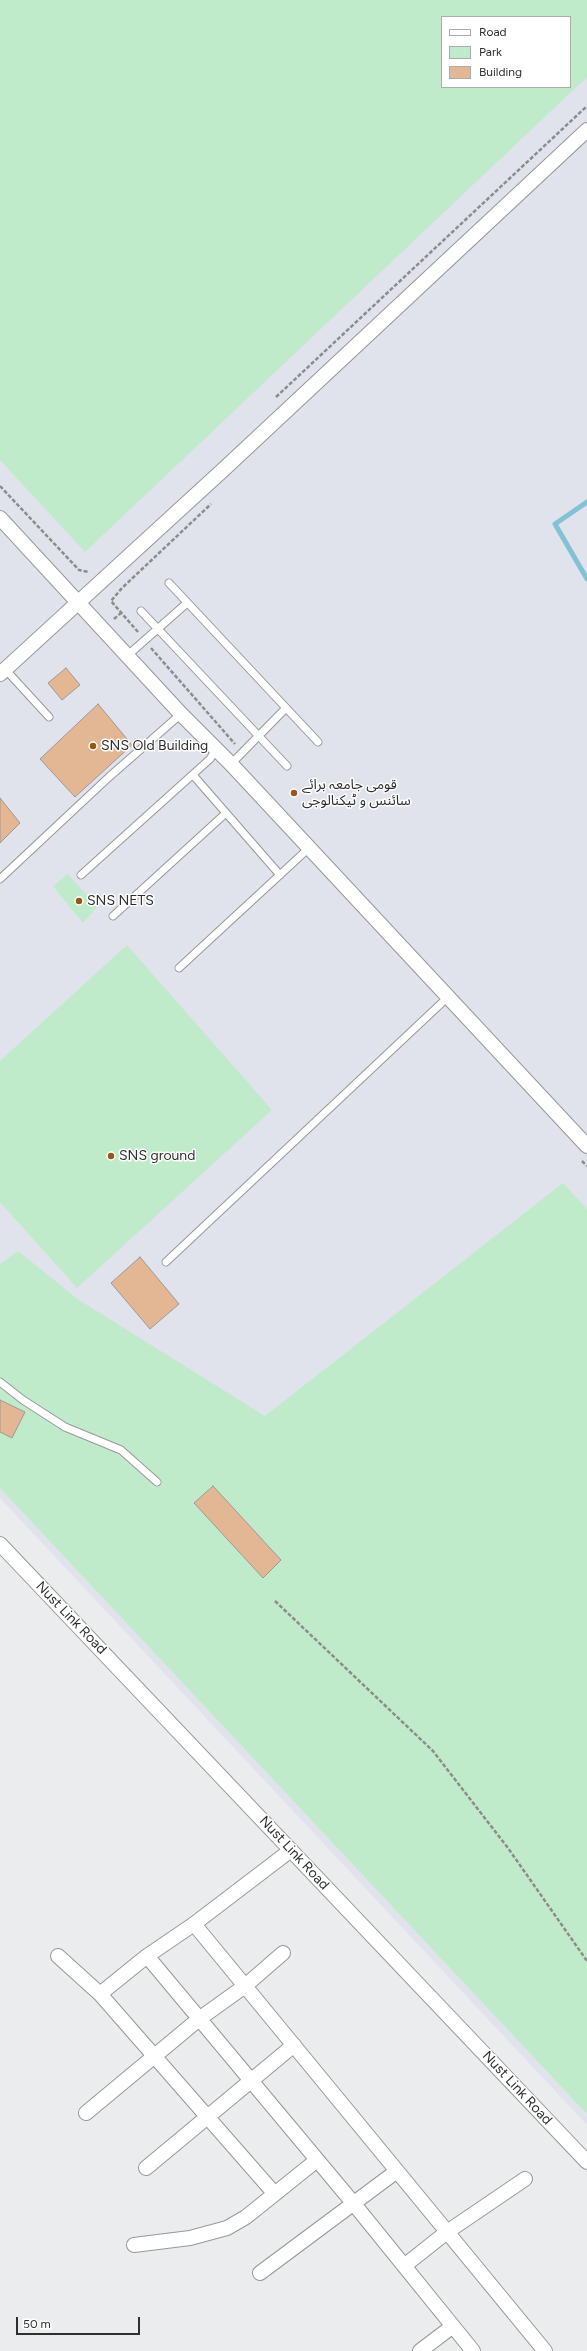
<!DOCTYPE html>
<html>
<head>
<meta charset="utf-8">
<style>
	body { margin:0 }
	#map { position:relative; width:587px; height:2351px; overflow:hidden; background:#ebeced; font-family:Figtree,sans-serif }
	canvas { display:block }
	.legend { position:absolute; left:441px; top:16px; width:130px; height:72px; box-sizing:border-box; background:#fff; border:1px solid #acacac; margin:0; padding:5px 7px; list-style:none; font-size:12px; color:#2f2f30 }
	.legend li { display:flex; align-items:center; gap:8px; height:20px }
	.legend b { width:20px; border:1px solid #acacac }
	.scale { position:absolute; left:16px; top:2317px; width:124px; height:18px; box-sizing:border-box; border:2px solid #2f2f30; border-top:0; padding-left:5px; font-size:12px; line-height:14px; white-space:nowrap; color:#2f2f30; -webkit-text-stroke:3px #fff; paint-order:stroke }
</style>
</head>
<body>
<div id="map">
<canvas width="587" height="2351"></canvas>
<ul class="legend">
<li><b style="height:5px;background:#fff"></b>Road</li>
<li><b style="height:11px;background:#c0ebcb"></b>Park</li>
<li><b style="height:11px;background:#e3b794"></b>Building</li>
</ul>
<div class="scale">50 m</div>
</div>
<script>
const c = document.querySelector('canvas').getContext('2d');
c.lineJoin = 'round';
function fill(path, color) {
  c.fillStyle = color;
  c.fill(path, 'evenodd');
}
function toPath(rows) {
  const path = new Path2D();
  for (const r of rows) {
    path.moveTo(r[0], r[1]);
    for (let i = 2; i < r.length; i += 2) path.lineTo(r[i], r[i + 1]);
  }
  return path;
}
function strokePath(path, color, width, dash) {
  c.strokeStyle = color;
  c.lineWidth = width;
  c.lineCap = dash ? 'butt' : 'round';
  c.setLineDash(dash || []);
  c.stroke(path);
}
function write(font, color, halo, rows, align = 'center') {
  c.font = font + ' Figtree,"Noto Sans Arabic",sans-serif';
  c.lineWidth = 3;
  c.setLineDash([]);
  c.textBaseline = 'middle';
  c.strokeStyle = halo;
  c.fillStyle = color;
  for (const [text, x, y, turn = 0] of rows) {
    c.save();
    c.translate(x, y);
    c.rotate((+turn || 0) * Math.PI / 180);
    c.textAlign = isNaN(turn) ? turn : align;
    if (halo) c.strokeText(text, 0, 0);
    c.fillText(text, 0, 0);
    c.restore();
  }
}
fill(toPath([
	[0,0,587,0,587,2125,0,1498],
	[442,17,570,17,570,87,442,87]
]), '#e0e3ec');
fill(toPath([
	[0,0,587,0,587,77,85,552,0,460],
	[442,17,570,17,570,87,442,87],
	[68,874,97,907,83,923,53,886],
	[127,945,272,1110,77,1288,0,1202,0,1061],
	[563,1183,587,1209,587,2114,0,1488,0,1264,18,1251,79,1300,265,1416]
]), '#c0ebcb');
strokePath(toPath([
	[587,502,555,524,587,579]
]), '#83c1d4', 5);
const building = toPath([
	[66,668,80,685,62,700,48,683,66,668],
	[98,704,132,745,75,797,40,759,98,704],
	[0,798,20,823,0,843,0,798],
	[140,1257,179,1304,150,1329,111,1283,140,1257],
	[0,1400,25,1412,12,1438,0,1432,0,1400],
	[213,1486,281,1560,263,1578,194,1503,213,1486]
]);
fill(building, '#e3b794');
strokePath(building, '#9c9a99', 1);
const lane = toPath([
	[169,583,318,742],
	[141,611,287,766],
	[128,655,187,603],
	[5,669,49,717],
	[231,764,286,708],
	[193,775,280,875],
	[81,875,210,759,216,749],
	[0,879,109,777,181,714],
	[113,916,226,813],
	[179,968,309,848],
	[166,1262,448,997],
	[0,1382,23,1400,65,1427,121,1450,157,1482]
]);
const street = toPath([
	[0,518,181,714,231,764,587,1146],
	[0,674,224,469,587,130],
	[0,1544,587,2162],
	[194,1924,545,2351],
	[58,1956,100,1994,274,2193],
	[147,1956,354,2204,473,2351],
	[100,1994,147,1956,194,1924,291,1850],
	[86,2113,199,2019,245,1986,283,1953],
	[146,2168,294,2045],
	[134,2245,190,2238,227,2228,246,2217,317,2160],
	[404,2266,447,2232,525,2179],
	[260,2273,397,2171],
	[420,2351,453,2326]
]);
strokePath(lane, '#98989a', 9);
strokePath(street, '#98989a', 16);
strokePath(toPath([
	[276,397,587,106],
	[0,486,79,570,89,572],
	[114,619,121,613],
	[138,632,111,601,122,588,211,504],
	[151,648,235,744],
	[582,1161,587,1166],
	[275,1601,433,1751,508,1848,587,1961]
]), '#8c8c8d', 2.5, [4, 2]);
strokePath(lane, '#fff', 7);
strokePath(street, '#fff', 14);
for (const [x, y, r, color] of [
	[93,746,4,"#95581a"],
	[294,793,4,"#95581a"],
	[79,901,4,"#95581a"],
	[111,1156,4,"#95581a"]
]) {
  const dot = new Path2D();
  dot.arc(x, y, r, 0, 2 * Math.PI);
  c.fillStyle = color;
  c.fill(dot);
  strokePath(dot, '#fff', 1.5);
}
write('14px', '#2f2f30', '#fff', [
	["SNS Old Building",101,746],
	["قومی جامعہ برائے",302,785],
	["سائنس و ٹیکنالوجی",302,801],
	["SNS NETS",87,901],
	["SNS ground",119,1156]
], 'left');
write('14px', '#2f2f30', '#fff', [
	["Nust Link Road",71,1618,46],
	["Nust Link Road",294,1853,47],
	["Nust Link Road",517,2088,47]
]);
</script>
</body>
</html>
